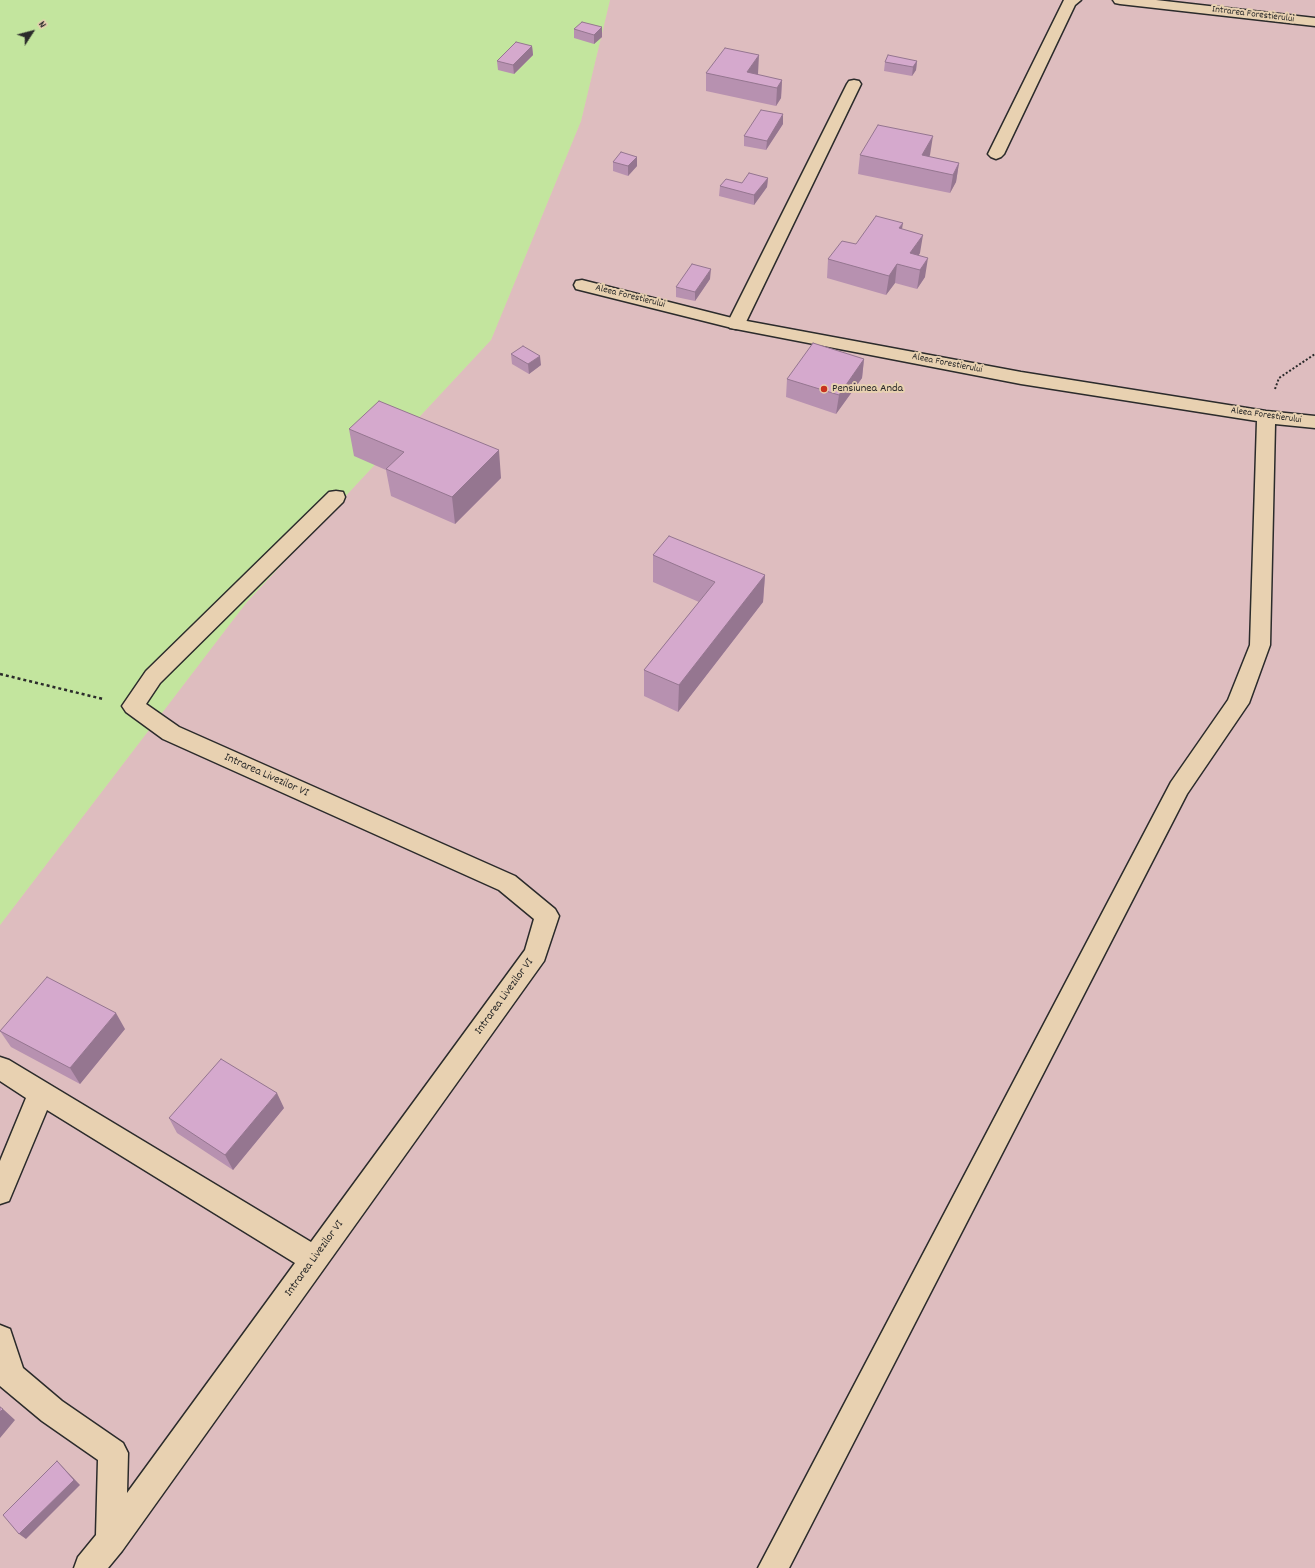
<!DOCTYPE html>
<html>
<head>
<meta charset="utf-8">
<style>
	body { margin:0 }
	#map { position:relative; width:1315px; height:1568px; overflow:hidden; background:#e2c5b9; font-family:Dekko,sans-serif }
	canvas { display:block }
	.north { position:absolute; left:12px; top:12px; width:40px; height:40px; -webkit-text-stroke:3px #e8d1b1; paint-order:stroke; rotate:54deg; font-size:11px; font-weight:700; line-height:16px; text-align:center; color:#2b2b2b }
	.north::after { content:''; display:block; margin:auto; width:14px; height:18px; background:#2b2b2b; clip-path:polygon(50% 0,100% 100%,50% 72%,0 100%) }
</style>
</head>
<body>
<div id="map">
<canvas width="1315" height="1568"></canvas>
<div class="north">N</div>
</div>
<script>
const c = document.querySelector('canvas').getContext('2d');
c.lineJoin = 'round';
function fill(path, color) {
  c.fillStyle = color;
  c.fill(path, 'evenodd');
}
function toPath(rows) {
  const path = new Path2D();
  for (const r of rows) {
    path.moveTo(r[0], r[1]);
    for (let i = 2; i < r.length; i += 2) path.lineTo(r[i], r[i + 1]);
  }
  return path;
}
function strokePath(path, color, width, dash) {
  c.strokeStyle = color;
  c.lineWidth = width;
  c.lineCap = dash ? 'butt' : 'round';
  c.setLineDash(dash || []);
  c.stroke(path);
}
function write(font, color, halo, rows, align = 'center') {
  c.font = font + ' Dekko,sans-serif';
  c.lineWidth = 4;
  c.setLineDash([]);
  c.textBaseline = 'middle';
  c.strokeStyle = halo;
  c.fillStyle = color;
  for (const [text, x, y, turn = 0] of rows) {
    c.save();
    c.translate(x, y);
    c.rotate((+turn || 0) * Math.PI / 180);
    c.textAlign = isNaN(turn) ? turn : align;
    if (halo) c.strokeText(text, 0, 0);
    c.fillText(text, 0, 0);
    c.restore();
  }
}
fill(toPath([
	[610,0,1315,0,1315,1568,0,1568,0,925,246,603,491,340,581,121]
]), '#debdbf');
fill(toPath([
	[0,0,610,0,581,121,491,340,246,603,0,925]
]), '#c3e59e');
const lane = toPath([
	[1064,0,1081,0,1075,5,1004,154,1001,157,996,159,991,157,988,154,1064,0],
	[1113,0,1156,0,1315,18,1315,26,1120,4,1115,3,1113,0],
	[854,80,859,81,861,84,745,324,742,328,736,329,730,328,727,324,847,84,849,81,854,80]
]);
const street = toPath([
	[582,280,736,319,1021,372,1266,411,1315,416,1315,428,1275,424,1270,645,1249,703,1187,794,789,1568,758,1568,1171,782,1228,700,1250,645,1257,421,1021,384,736,329,576,289,574,285,576,281,582,280],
	[336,491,343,492,345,497,343,502,160,683,146,704,179,727,515,876,555,909,559,916,544,961,122,1551,108,1568,74,1568,78,1557,96,1535,98,1460,42,1421,0,1386,0,1325,10,1329,23,1368,62,1401,123,1443,128,1453,127,1493,295,1263,47,1110,9,1201,0,1204,0,1161,26,1098,0,1081,0,1057,9,1060,311,1242,525,950,534,919,499,890,163,739,126,712,122,706,146,671,329,492,336,491]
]);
strokePath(lane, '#2b2b2b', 3);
strokePath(street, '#2b2b2b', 3);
strokePath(toPath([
	[1275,389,1279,378,1315,354]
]), '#2b2b2b', 2, [2, 2]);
strokePath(toPath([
	[0,674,103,699]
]), '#2b2b2b', 2.5, [3, 3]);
fill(lane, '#e8d1b1');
fill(street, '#e8d1b1');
fill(toPath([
	[602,27,602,37,594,44,574,38,574,29],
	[532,46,533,55,514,74,498,70,497,61],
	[917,61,916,70,912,76,884,71,885,62],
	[706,73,758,74,757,75,782,80,781,98,776,106,706,91],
	[783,124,766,150,744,146,744,136],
	[860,155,930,155,929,157,959,163,956,182,950,193,858,174],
	[637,157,637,166,628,176,613,171,613,162],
	[768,178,767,187,754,205,719,196,720,186,742,183],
	[902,229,920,253,918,256,925,277,917,289,895,283,886,295,827,278,828,259],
	[710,279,695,301,676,297,676,287],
	[511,354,541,365,529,374,512,364],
	[864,359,862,378,836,414,786,397,787,379],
	[349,429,501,478,455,524,391,496,386,470,354,456],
	[653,555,765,575,763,602,678,712,644,696,644,670,699,602,653,582],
	[125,1029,80,1084,11,1047,0,1031],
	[284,1108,233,1170,177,1133,169,1118]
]), '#b791b0');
fill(toPath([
	[602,27,602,37,594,44,594,35],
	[532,46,533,55,514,74,513,65],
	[759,55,758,74,752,83,747,72],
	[917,61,916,70,912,76,913,67],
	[782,80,781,98,776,106,777,88],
	[783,114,783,124,766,150,767,141],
	[933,136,930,155,922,168,922,155],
	[637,157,637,166,628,176,628,166],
	[959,163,956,182,950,193,953,175],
	[768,178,767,187,754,205,754,195],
	[903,223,900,241,899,228],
	[923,235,920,253,910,268,910,253],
	[928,258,925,277,917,289,920,270],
	[897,264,895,283,886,295,889,276],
	[711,269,710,279,695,301,695,292],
	[540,356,541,365,529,374,528,364],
	[864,359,862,378,836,414,839,395],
	[499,450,501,478,455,524,452,497],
	[765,575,763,602,678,712,679,685],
	[116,1013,125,1029,80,1084,70,1068],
	[277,1093,284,1108,233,1170,225,1155],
	[3,1409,15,1420,0,1438,0,1412],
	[57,1461,80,1485,26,1539,19,1534]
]), '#957690');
const building = toPath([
	[582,22,602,27,594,35,574,29,582,22],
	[516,42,532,46,513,65,497,61,516,42],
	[725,48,759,55,747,72,782,80,777,88,706,73,725,48],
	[888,55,917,61,913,67,885,62,888,55],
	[761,110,783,114,767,141,744,136,761,110],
	[878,125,933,136,922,155,959,163,953,175,860,155,878,125],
	[621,152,637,157,628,166,613,162,621,152],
	[749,173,768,178,754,195,720,186,726,179,742,183,749,173],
	[876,216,903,223,899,228,923,235,910,253,928,258,920,270,897,264,889,276,828,259,842,241,856,244,876,216],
	[692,264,711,269,695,292,676,287,692,264],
	[813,343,864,359,839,395,787,379,813,343],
	[523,346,540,356,528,364,511,354,523,346],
	[379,401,499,450,452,497,386,469,404,452,349,429,379,401],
	[669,536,765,575,679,685,644,670,715,582,653,555,669,536],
	[47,977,116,1013,70,1068,0,1031,47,977],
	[221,1059,277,1093,225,1155,169,1118,221,1059],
	[0,1407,3,1409,0,1412,0,1407],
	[57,1461,74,1480,19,1534,3,1515,57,1461]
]);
fill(building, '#d5a9cd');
strokePath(building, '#957690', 1);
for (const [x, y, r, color] of [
	[824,389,4,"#c8321e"]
]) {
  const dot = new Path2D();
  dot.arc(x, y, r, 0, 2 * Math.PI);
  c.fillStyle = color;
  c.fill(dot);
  strokePath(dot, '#e8d1b1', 1.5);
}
write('10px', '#2b2b2b', '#e8d1b1', [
	["Intrarea Forestierului",1253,15,7],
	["Aleea Forestierului",630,297,14],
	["Aleea Forestierului",947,364,11],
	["Aleea Forestierului",1266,416,8]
]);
write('12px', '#2b2b2b', '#e8d1b1', [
	["Pensiunea Anda",832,389]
], 'left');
write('12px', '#2b2b2b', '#e8d1b1', [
	["Intrarea Livezilor VI",266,776,24],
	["Intrarea Livezilor VI",505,997,-54],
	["Intrarea Livezilor VI",315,1259,-54]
]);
</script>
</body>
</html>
